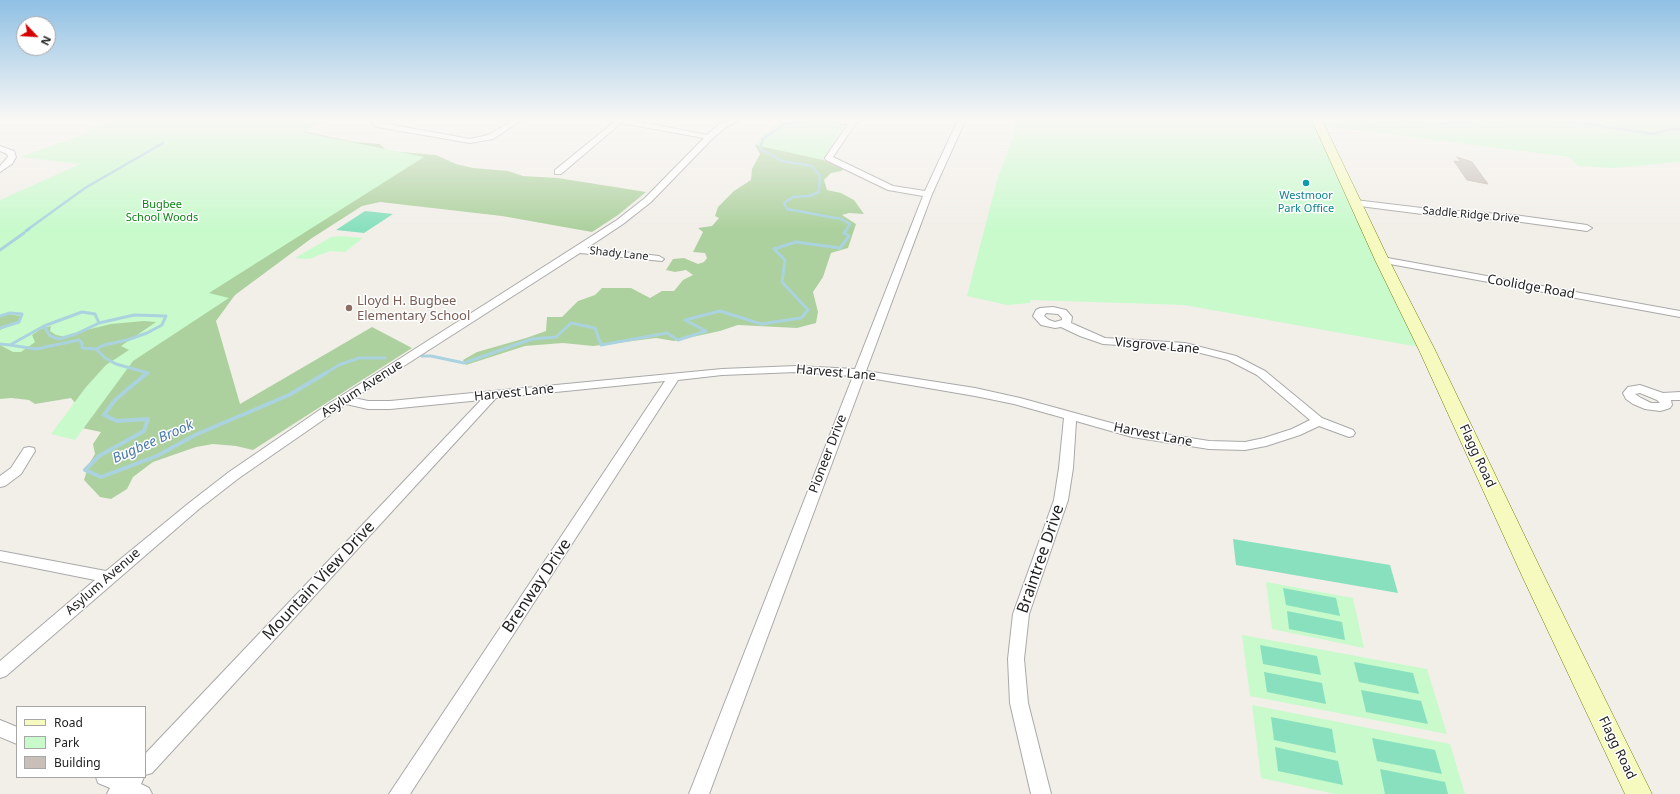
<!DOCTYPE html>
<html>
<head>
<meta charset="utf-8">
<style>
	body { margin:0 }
	#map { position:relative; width:1680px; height:794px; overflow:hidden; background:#f2efe9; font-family:"Noto Sans",sans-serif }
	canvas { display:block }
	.legend { position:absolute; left:16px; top:706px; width:130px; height:72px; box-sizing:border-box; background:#fff; border:1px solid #a7a7a7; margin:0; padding:5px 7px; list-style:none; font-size:12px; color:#222 }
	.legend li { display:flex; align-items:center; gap:8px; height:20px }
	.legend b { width:20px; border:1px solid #a7a7a7 }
	.north { position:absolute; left:16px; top:16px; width:40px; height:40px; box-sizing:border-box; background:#fff; border:1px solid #a7a7a7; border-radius:50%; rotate:115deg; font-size:11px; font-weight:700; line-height:16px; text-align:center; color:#222 }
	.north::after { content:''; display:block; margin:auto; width:14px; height:18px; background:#d40000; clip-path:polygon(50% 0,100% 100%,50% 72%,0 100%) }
</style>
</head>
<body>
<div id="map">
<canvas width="1680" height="794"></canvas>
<ul class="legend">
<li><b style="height:5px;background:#f7fabf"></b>Road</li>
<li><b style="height:11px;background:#c8facc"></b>Park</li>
<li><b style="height:11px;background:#c7bfb8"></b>Building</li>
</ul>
<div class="north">N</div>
</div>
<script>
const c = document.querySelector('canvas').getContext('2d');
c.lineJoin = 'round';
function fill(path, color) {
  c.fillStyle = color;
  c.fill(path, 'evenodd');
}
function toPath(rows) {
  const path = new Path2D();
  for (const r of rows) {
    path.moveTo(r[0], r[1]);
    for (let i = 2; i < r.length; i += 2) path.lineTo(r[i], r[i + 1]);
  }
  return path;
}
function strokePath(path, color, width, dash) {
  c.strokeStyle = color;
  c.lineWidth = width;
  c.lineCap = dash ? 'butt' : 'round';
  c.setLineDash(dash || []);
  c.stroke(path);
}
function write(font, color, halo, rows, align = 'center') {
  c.font = font + ' "Noto Sans",sans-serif';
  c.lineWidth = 3;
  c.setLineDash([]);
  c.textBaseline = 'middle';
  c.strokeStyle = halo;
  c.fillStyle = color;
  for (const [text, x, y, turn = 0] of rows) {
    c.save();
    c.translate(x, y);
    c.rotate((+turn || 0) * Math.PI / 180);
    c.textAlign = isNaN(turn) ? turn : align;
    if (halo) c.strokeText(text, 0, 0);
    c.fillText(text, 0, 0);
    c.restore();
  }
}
fill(toPath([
	[119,118,330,118,303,131,354,142,380,144,387,151,436,155,456,164,473,168,508,171,523,176,558,178,646,192,618,215,592,232,502,216,380,202,362,206,312,238,235,295,216,321,240,404,372,327,412,348,253,450,236,446,213,444,196,447,153,462,133,477,127,489,111,499,100,497,84,480,89,464,95,454,93,444,101,432,82,428,79,408,71,398,35,404,29,400,11,398,0,399,0,202,88,163,99,131],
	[768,118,835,118,833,120,845,125,837,134,823,160,843,169,842,171,831,173,824,180,827,190,841,193,854,200,864,214,849,213,842,215,856,224,848,248,831,253,823,277,813,292,818,312,816,323,797,328,738,325,720,331,674,341,656,338,593,346,563,343,525,346,466,365,463,360,477,352,526,338,546,331,547,317,562,317,578,301,595,295,602,288,631,288,650,298,662,291,674,291,683,280,693,275,686,270,675,272,666,270,673,259,684,258,698,264,704,262,707,258,705,253,693,252,703,232,698,228,712,226,719,218,715,216,718,207,734,191,751,180,752,169,760,154,755,145,763,135,771,131,780,121]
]), '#add19e');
fill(toPath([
	[115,118,330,118,302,132,424,157,209,293,229,298,133,361,75,440,51,434,86,387,106,365,129,350,121,346,156,322,144,321,111,324,86,330,66,337,56,335,50,331,51,326,41,329,32,335,35,342,21,352,13,352,0,345,0,330,18,322,21,316,7,314,0,316,0,200,80,164,20,157,90,132,84,130],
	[768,118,835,118,833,120,845,125,837,134,823,160,755,145,763,135,771,131,780,121],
	[1015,118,1312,118,1419,347,1184,305,1031,300,1030,303,1007,305,967,296,998,177,1013,137],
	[1320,118,1680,118,1680,162,1613,168,1578,166,1569,157,1324,126],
	[341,236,363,238,345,252,330,251,309,259,295,258,331,237],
	[1266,582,1353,598,1364,648,1272,629],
	[1242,635,1427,669,1447,734,1250,696],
	[1252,705,1450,744,1465,794,1335,794,1261,778]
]), '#c8facc');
fill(toPath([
	[365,211,393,214,364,233,336,230],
	[1233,539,1390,565,1398,593,1236,565],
	[1283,588,1336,598,1340,616,1286,605],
	[1287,611,1342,622,1345,640,1289,629],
	[1260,645,1317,656,1321,675,1263,664],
	[1354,662,1413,673,1419,694,1359,682],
	[1264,672,1322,683,1326,704,1267,692],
	[1361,690,1421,701,1428,724,1366,712],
	[1271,717,1332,729,1336,753,1274,740],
	[1372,738,1435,750,1442,774,1377,761],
	[1275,747,1338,761,1343,785,1278,771],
	[1380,769,1445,782,1448,794,1385,794]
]), '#88e0be');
strokePath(toPath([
	[807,118,807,121,785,124,763,139,760,149,782,161,812,166,820,176,819,192,809,196,793,197,784,203,787,209,841,219,850,224,846,230],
	[1358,118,1449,124,1450,122,1478,123,1481,120,1494,122,1505,118],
	[1508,118,1520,118],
	[1546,118,1653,134,1671,129,1680,130],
	[27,230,85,188,163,143]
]), '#aad3df', 2.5);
strokePath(toPath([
	[26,231,29,229],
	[0,250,24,233],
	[0,316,10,313,22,314,19,322,0,328],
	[44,326,50,336,59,339,76,334,99,323],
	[0,344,10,345,44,326,82,312,95,314,99,323,134,315,166,316,162,325,147,333,127,340,104,345,96,349,105,358,116,364,148,373,147,374],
	[10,345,36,349,79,340,82,343,82,348,96,349],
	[422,356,431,356,464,363,532,339,556,337,571,323,595,328,601,345,667,333,678,340,706,331,685,320,720,311,761,324,801,318,808,310,782,282,785,260,774,249,796,242,840,248,849,236,844,233,847,229],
	[324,374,339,365,359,358,385,358]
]), '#aad3df', 3);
strokePath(toPath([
	[147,373,115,400,104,415,117,421,148,419,144,431,99,456,85,470,101,477,157,456,195,435,289,395,326,373]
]), '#aad3df', 4);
const building = toPath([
	[1457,157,1472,162,1488,184,1467,180,1454,161,1461,162,1457,157]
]);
fill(building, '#c7bfb8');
strokePath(building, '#c4b6ab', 1);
const street = toPath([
	[374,118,380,118,379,121,382,123,470,139,488,135,517,118,525,118,493,139,470,143,377,127,371,122,374,118],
	[603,118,626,118,626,119,707,135,719,124,734,119,738,121,725,128,712,139,651,202,623,224,587,248,659,256,664,259,662,261,580,253,354,398,368,401,390,401,722,369,796,366,855,369,923,196,888,190,826,160,825,158,848,124,841,124,835,120,837,118,843,118,845,120,858,118,862,120,856,123,833,157,893,186,925,191,958,120,956,118,965,118,966,119,932,194,866,371,975,388,1020,398,1133,429,1209,441,1245,442,1264,438,1292,429,1310,420,1257,375,1228,360,1185,349,1103,344,1080,336,1061,327,1055,328,1041,325,1033,316,1036,310,1040,308,1053,307,1066,310,1072,317,1071,323,1105,338,1185,343,1236,356,1265,371,1322,418,1353,430,1355,433,1353,436,1349,437,1319,426,1300,435,1266,446,1245,450,1209,449,1132,437,1076,421,1073,468,1068,500,1029,614,1024,659,1028,703,1051,794,1031,794,1010,703,1008,659,1013,614,1054,500,1059,468,1064,418,1014,404,975,396,864,377,709,794,689,794,853,376,796,372,722,375,678,380,410,794,389,794,665,381,496,398,152,773,145,775,145,754,481,400,390,409,368,409,346,404,239,478,199,509,6,676,0,678,0,661,95,580,0,561,0,551,106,571,189,503,229,472,324,407,617,220,645,198,704,138,621,123,561,174,555,174,555,170,614,122,604,119,603,118],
	[1046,313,1058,314,1062,318,1062,320,1055,322,1049,320,1044,316,1046,313],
	[0,146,14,151,16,157,12,164,0,172,0,166,8,157,7,154,0,151,0,146],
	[1355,200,1430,209,1514,215,1587,225,1592,228,1587,231,1514,221,1430,215,1352,205,1351,203,1352,201,1355,200],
	[1382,257,1680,311,1680,317,1379,262,1377,260,1379,258,1382,257],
	[1640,385,1663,393,1680,392,1680,400,1671,400,1672,405,1670,408,1664,410,1660,411,1645,409,1633,404,1626,399,1623,393,1628,387,1640,385],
	[1640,393,1657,400,1660,403,1651,403,1641,398,1635,394,1640,393],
	[29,447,34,448,35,451,21,474,5,486,0,487,0,476,11,468,24,448,29,447],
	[0,720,17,727,17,744,0,737,0,720],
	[96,777,144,777,141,784,149,788,152,794,107,794,110,788,98,783,96,777]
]);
const secondary = toPath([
	[1311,118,1321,118,1389,260,1435,350,1545,578,1652,794,1625,794,1523,578,1419,350,1375,260,1311,118]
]);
strokePath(street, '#a9a9a9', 2);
strokePath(secondary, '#707d05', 1);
fill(street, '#fff');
fill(secondary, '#f7fabf');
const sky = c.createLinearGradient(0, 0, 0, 229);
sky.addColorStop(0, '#8fc0e4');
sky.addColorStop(0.52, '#f9f8f5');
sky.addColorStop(1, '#f9f8f500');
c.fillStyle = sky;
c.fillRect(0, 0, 1680, 229);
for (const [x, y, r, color] of [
	[1306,183,4,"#0f9aa8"],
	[349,308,4,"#8d6e63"]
]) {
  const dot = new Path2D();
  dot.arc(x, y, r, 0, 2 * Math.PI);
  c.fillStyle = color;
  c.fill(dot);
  strokePath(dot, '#fff', 1.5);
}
write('11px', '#0d838f', '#fff', [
	["Westmoor",1306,196],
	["Park Office",1306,209]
]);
write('11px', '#0c8416', '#fff', [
	["Bugbee",162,205],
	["School Woods",162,218]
]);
write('11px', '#222', '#fff', [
	["Saddle Ridge Drive",1471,215,5],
	["Shady Lane",619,254,6]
]);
write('13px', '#222', '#fff', [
	["Coolidge Road",1531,287,10],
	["Visgrove Lane",1157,346,5],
	["Harvest Lane",836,373,5],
	["Asylum Avenue",362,389,-33],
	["Harvest Lane",514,393,-6],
	["Harvest Lane",1153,435,11],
	["Pioneer Drive",828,454,-69],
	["Flagg Road",1477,456,65],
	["Asylum Avenue",103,582,-41],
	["Flagg Road",1617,748,64]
]);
write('13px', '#785e54', '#fff', [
	["Lloyd H. Bugbee",357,301],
	["Elementary School",357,316]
], 'left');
write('italic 14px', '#4a7aab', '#fff', [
	["Bugbee Brook",153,442,-24]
]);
write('16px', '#222', '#fff', [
	["Braintree Drive",1041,559,-71],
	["Mountain View Drive",319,581,-47],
	["Brenway Drive",537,586,-56]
]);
</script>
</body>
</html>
